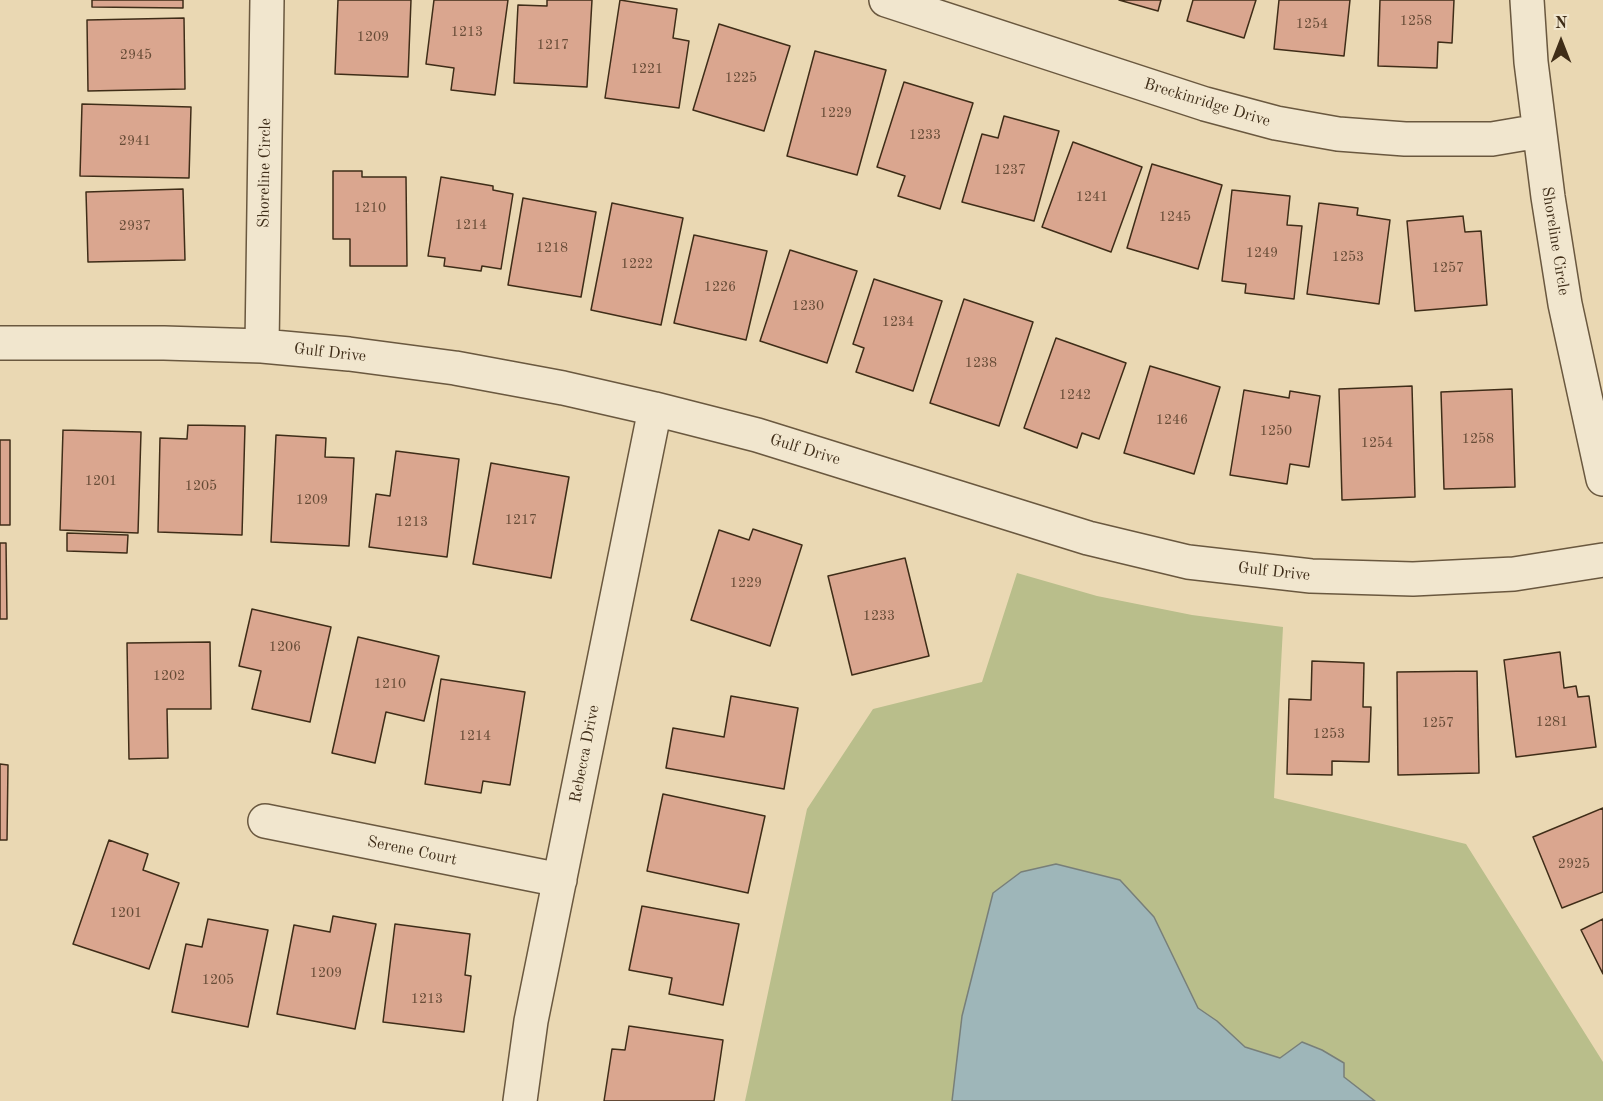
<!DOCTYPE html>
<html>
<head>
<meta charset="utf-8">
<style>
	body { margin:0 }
	#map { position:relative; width:1603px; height:1101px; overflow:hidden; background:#ead8b3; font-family:"Old Standard TT",serif }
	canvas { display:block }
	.north { position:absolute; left:1531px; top:12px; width:60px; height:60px; -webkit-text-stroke:4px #f1e6ce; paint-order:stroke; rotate:0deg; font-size:16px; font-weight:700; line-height:24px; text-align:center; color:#3f2d18 }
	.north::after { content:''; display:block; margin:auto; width:21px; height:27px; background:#3f2d18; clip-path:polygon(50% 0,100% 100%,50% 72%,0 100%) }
</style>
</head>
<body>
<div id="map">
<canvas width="1603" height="1101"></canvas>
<div class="north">N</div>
</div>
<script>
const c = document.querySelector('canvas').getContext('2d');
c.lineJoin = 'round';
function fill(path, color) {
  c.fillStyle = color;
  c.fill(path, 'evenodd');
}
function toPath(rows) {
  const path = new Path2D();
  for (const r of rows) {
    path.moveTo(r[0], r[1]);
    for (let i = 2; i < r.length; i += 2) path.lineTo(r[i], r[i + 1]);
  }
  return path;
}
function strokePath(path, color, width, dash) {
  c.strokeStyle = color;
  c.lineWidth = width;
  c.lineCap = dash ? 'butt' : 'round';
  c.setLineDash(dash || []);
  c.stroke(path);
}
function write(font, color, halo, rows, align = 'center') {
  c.font = font + ' "Old Standard TT",serif';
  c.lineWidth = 4.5;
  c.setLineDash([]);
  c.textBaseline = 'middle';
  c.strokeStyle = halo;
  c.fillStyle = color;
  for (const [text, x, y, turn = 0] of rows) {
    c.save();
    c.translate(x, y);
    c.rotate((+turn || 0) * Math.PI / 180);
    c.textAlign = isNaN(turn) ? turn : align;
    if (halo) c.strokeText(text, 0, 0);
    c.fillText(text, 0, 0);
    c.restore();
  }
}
fill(toPath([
	[1017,573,1097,596,1192,615,1283,627,1274,798,1466,844,1603,1062,1603,1101,745,1101,807,809,873,709,982,682]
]), '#b9be8b');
const water = toPath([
	[1056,864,1120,880,1154,917,1198,1008,1217,1021,1245,1047,1280,1058,1302,1042,1322,1050,1344,1063,1344,1077,1375,1101,952,1101,962,1016,993,893,1021,872,1056,864]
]);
fill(water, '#9eb6b9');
strokePath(water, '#787f79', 1.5);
const building = toPath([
	[92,0,183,0,183,8,92,7,92,0],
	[338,0,411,0,408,77,335,74,338,0],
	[434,0,508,0,495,95,451,90,454,68,426,64,434,0],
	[547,0,592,0,587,87,514,83,518,5,547,6,547,0],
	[620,0,677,9,673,38,689,41,679,108,605,98,620,0],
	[1119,0,1161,0,1158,11,1119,0],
	[1193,0,1256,0,1244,38,1187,21,1193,0],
	[1279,0,1350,0,1344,56,1274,49,1279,0],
	[1380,0,1454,0,1452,43,1438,42,1437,68,1378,66,1380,0],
	[184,18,185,89,88,91,87,20,184,18],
	[719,24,790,46,764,131,693,110,719,24],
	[815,51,886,70,857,175,787,156,815,51],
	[904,82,973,103,940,209,898,196,905,176,877,167,904,82],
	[82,104,191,107,189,178,80,176,82,104],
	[1004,116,1059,131,1034,221,962,202,982,134,998,138,1004,116],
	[1073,142,1142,167,1111,252,1042,227,1073,142],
	[1152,164,1222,185,1198,269,1127,248,1152,164],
	[333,171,362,171,362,177,406,177,407,266,350,266,350,239,333,239,333,171],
	[441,177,493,186,493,190,513,194,501,269,482,266,481,271,444,266,445,258,428,256,441,177],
	[183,189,185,260,88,262,86,192,183,189],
	[1232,190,1290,196,1287,225,1302,226,1294,299,1245,293,1246,284,1222,281,1232,190],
	[523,198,596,212,581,297,508,285,523,198],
	[612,203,683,218,661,325,591,310,612,203],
	[1319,203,1358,208,1357,215,1390,220,1379,304,1307,294,1319,203],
	[1463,216,1465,232,1481,231,1487,305,1415,311,1407,221,1463,216],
	[694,235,767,251,746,340,674,323,694,235],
	[790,250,857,271,827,363,760,341,790,250],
	[874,279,942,301,913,391,856,372,864,348,853,344,874,279],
	[964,299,1033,322,999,426,930,403,964,299],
	[1056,338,1126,363,1099,439,1082,433,1077,448,1024,428,1056,338],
	[1150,366,1220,387,1194,474,1124,453,1150,366],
	[1412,386,1415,497,1342,500,1339,389,1412,386],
	[1512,389,1515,487,1444,489,1441,392,1512,389],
	[1244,390,1289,398,1290,391,1320,396,1309,467,1290,464,1287,484,1230,475,1244,390],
	[188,425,245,426,242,535,158,532,160,438,187,439,188,425],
	[63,430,141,432,138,533,60,530,63,430],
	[276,435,326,438,325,457,354,458,349,546,271,542,276,435],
	[0,440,10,440,10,525,0,525,0,440],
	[396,451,459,459,447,557,369,547,376,494,390,496,396,451],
	[491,463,569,477,551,578,473,564,491,463],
	[753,529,802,545,770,646,691,620,719,530,749,540,753,529],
	[67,533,128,535,127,553,67,551,67,533],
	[0,543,6,543,7,619,0,619,0,543],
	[905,558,929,656,852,675,828,576,905,558],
	[252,609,331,627,310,722,252,709,261,671,239,666,252,609],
	[358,637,439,656,424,721,386,712,375,763,332,753,358,637],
	[210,642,211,709,167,709,168,758,129,759,127,643,210,642],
	[1560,652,1564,688,1576,686,1578,697,1589,696,1596,747,1516,757,1504,660,1560,652],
	[1312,661,1364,663,1363,707,1371,707,1369,762,1332,761,1332,775,1287,774,1289,699,1311,700,1312,661],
	[1477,671,1479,773,1398,775,1397,672,1477,671],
	[441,679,525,692,510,785,483,781,481,793,425,784,441,679],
	[731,696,798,708,784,789,666,768,673,728,724,737,731,696],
	[0,764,8,765,7,840,0,840,0,764],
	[663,794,765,816,748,893,647,871,663,794],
	[1603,808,1603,892,1562,908,1533,837,1603,808],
	[109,840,148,854,143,870,179,883,149,969,73,944,109,840],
	[642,906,739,924,723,1005,669,994,672,978,629,970,642,906],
	[333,916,376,924,355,1029,277,1014,294,925,330,932,333,916],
	[208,919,268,930,248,1027,172,1012,186,944,202,947,208,919],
	[1603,919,1603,974,1581,930,1603,919],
	[395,924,470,934,465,975,471,976,464,1032,383,1022,395,924],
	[629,1026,723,1040,714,1101,604,1101,612,1049,625,1050,629,1026]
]);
fill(building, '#daa68f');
strokePath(building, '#3f2d18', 1.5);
const minor = toPath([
	[886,0,1205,104,1276,123,1338,134,1405,139,1492,139,1539,131],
	[1527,0,1531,62,1548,197,1565,304,1603,479],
	[0,343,164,343,262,346,349,354,455,368,563,388,655,409,757,435,1088,538,1188,562,1311,576,1413,579,1514,574,1603,560],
	[262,346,267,0],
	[265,821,560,880],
	[520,1101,531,1021,655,409]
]);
strokePath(minor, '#6a583f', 36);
strokePath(minor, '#f1e6ce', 33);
write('14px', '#664b36', null, [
	["1258",1416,21],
	["1254",1312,24],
	["1213",467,32],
	["1209",373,37],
	["1217",553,45],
	["2945",136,55],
	["1221",647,69],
	["1225",741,78],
	["1229",836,113],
	["1233",925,135],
	["2941",135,141],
	["1237",1010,170],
	["1241",1092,197],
	["1210",370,208],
	["1245",1175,217],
	["1214",471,225],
	["2937",135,226],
	["1218",552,248],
	["1249",1262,253],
	["1253",1348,257],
	["1222",637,264],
	["1257",1448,268],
	["1226",720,287],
	["1230",808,306],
	["1234",898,322],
	["1238",981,363],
	["1242",1075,395],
	["1246",1172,420],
	["1250",1276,431],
	["1258",1478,439],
	["1254",1377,443],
	["1201",101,481],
	["1205",201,486],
	["1209",312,500],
	["1217",521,520],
	["1213",412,522],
	["1229",746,583],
	["1233",879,616],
	["1206",285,647],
	["1202",169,676],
	["1210",390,684],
	["1281",1552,722],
	["1257",1438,723],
	["1253",1329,734],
	["1214",475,736],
	["2925",1574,864],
	["1201",126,913],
	["1209",326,973],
	["1205",218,980],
	["1213",427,999]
]);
write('16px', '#3f2d18', '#f1e6ce', [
	["Breckinridge Drive",1207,103,17],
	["Shoreline Circle",265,173,-89],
	["Shoreline Circle",1555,241,81],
	["Gulf Drive",330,353,6],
	["Gulf Drive",805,450,17],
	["Gulf Drive",1274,572,6],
	["Rebecca Drive",585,754,-79],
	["Serene Court",412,851,12]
]);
</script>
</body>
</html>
